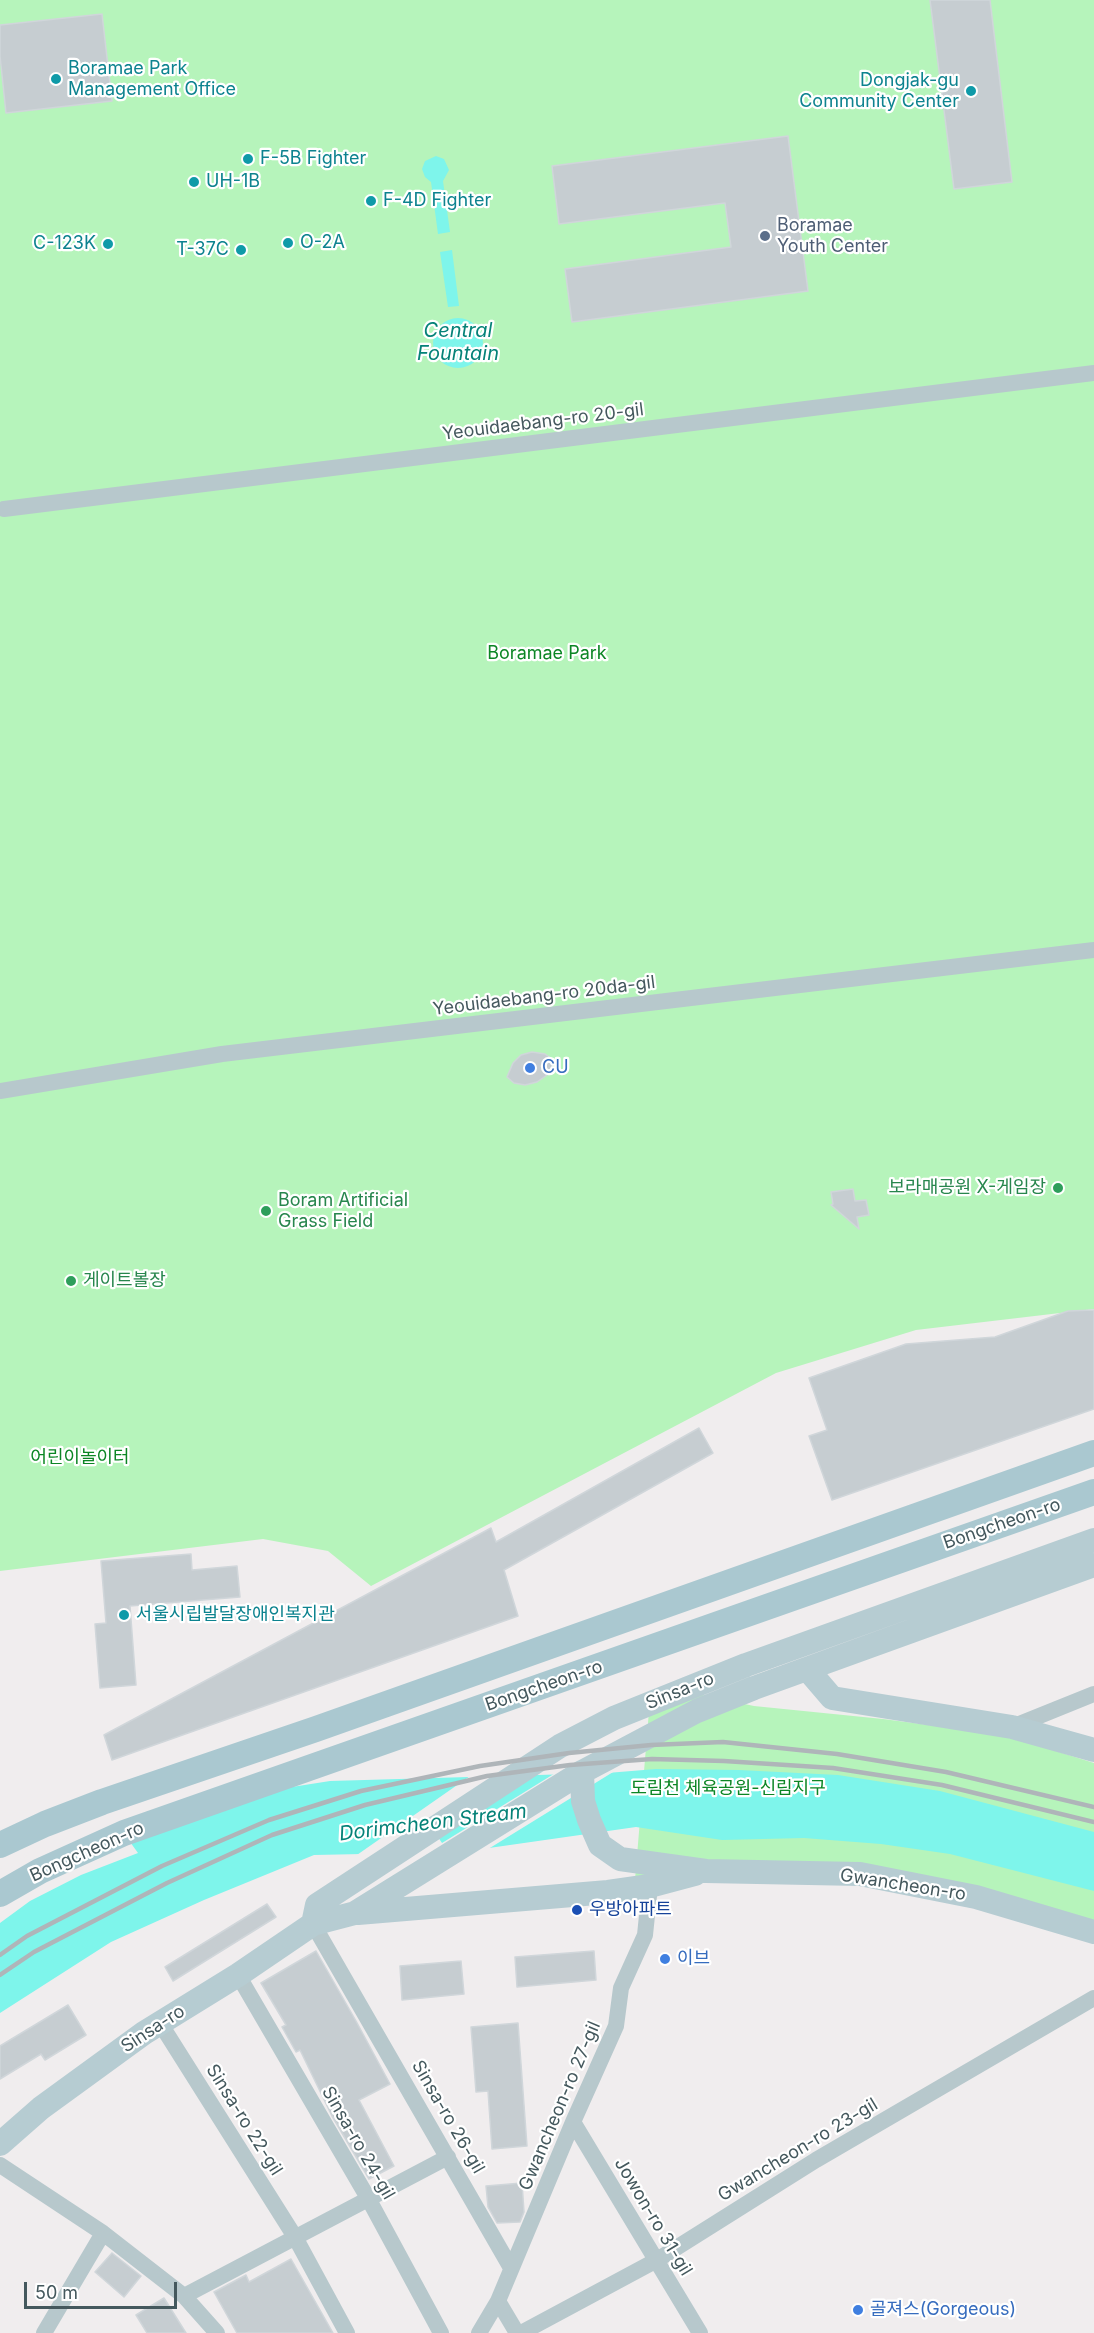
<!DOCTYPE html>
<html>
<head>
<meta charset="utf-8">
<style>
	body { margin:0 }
	#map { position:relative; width:1094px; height:2333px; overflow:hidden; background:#f0edee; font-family:Inter,sans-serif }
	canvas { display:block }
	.scale { position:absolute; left:24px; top:2282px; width:153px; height:27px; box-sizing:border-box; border:3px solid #44585d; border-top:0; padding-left:8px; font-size:18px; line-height:21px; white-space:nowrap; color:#44585d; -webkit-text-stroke:4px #fff; paint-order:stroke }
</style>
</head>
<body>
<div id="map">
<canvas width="1094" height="2333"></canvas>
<div class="scale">50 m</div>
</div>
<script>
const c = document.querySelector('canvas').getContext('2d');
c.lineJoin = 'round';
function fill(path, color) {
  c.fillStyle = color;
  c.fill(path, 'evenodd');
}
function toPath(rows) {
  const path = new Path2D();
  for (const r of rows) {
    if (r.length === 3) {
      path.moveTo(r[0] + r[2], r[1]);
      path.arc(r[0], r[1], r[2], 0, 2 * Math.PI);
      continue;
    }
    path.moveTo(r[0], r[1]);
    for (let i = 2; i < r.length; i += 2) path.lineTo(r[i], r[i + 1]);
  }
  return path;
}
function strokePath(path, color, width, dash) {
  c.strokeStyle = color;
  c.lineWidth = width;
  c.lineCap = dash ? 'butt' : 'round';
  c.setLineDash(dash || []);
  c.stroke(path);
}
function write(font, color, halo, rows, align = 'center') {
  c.font = font + ' Inter,"Noto Sans KR",sans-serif';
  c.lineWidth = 4.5;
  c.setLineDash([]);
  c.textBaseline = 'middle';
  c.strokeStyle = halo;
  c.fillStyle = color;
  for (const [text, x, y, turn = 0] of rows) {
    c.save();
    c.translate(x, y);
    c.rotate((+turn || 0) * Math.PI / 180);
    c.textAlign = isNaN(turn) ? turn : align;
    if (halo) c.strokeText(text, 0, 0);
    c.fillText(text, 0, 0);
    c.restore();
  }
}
fill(toPath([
	[0,0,1094,0,1094,1309,916,1330,776,1373,371,1586,328,1551,263,1539,0,1571],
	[702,1695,754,1706,883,1719,1005,1735,1094,1763,1094,1926,866,1868,635,1880,649,1711]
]), '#b6f4bb');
fill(toPath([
	[436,156,444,159,449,170,443,181,450,232,438,234,431,182,425,177,422,169,425,161],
	[452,250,459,306,448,307,440,252],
	[458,343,25],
	[656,1769,739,1770,838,1775,940,1791,1094,1832,1094,1891,950,1854,881,1844,804,1838,722,1840,636,1827,461,1852,314,1855,204,1900,111,1942,0,2013,0,1873,241,1795,330,1781,607,1773]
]), '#7ef5eb');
fill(toPath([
	[618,1769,485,1851,461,1855,354,1857,473,1774,531,1772,438,1837,442,1843,557,1772],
	[115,1821,138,1853,81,1875,30,1901,0,1923,0,1869,53,1843]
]), '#f0edee');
const building = toPath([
	[930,0,990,0,1012,182,954,189,930,0],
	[102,14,112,101,6,113,0,56,0,25,102,14],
	[788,136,808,291,572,322,565,269,731,247,725,203,559,224,552,166,788,136],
	[532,1052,545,1054,555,1061,547,1075,537,1082,525,1085,514,1083,507,1077,513,1063,521,1055,532,1052],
	[853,1189,855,1201,866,1200,869,1215,857,1217,859,1229,831,1205,833,1204,831,1192,853,1189],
	[1094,1310,1094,1409,832,1500,809,1436,827,1430,809,1378,906,1344,995,1337,1068,1311,1094,1310],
	[699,1428,713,1453,504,1570,518,1616,112,1760,104,1735,491,1528,496,1542,699,1428],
	[191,1554,192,1570,237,1566,240,1597,130,1606,136,1685,100,1688,95,1624,106,1623,101,1561,191,1554],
	[267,1904,276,1917,173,1981,165,1967,267,1904],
	[316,1951,356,2021,390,2084,359,2100,394,2166,369,2179,332,2116,300,2050,296,2052,282,2027,286,2025,261,1983,316,1951],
	[594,1951,596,1980,517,1987,515,1957,594,1951],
	[461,1961,464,1994,402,2000,400,1966,461,1961],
	[68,2005,86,2035,45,2060,41,2054,0,2079,0,2046,68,2005],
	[518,2023,527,2146,492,2149,488,2091,476,2092,471,2027,518,2023],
	[522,2183,524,2212,520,2222,497,2223,488,2207,486,2186,522,2183],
	[112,2253,141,2276,124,2297,95,2272,112,2253],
	[291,2259,333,2333,237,2333,214,2292,246,2275,249,2282,291,2259],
	[164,2298,186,2333,147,2333,136,2315,164,2298]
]);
fill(building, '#c6cdd1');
strokePath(building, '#d0d6da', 1.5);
strokePath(toPath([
	[4,509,1094,373],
	[0,1091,222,1054,1094,950],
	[1012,1727,1094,1694],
	[313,1924,511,2268],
	[238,1975,368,2198,441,2333],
	[160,2023,295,2237,347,2333],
	[573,2122,700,2333],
	[0,2165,103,2233,184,2296,217,2333],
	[184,2296,448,2157],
	[498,2301,517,2333],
	[44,2333,103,2233],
	[479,2333,498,2301,573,2122,616,2026,621,1988,645,1935,650,1886],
	[521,2333,657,2260,816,2160,1094,1998]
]), '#b7c8cc', 16);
strokePath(toPath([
	[808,1670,832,1698,1012,1727,1094,1750],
	[582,1772,583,1801,589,1820,600,1845,620,1859,706,1871,860,1874,976,1897,1094,1932],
	[358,1913,608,1892,650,1886,695,1874],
	[313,1924,317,1905,560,1746,614,1718,746,1665,1094,1540],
	[0,2144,41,2108,144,2033,238,1975,313,1924,355,1913,582,1772,697,1711,754,1688,1094,1565]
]), '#b6ccd2', 24);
strokePath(toPath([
	[0,1845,45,1824,102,1802,316,1729,1094,1453],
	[0,1894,40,1871,124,1833,1094,1492]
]), '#aac8d0', 26);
strokePath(toPath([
	[0,1955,27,1936,162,1866,269,1820,361,1791,480,1766,569,1753,651,1745,723,1742,837,1754,946,1772,1094,1807],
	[0,1975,34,1952,167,1883,272,1835,365,1805,487,1776,570,1765,652,1759,724,1761,833,1768,942,1785,1094,1822]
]), '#afb5b9', 4.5);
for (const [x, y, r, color] of [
	[56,79,6,"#0f9aa8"],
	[971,91,6,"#0f9aa8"],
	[248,159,6,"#0f9aa8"],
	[194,182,6,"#0f9aa8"],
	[371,201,6,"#0f9aa8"],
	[765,236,6,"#5c6f8a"],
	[288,243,6,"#0f9aa8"],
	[108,244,6,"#0f9aa8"],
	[241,250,6,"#0f9aa8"],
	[530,1068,6,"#3f7fe0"],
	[1058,1188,6,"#2e9e5b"],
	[266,1211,6,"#2e9e5b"],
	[71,1281,6,"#2e9e5b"],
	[124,1615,6,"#0f9aa8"],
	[577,1910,6,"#1a4fb4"],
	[665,1959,6,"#3f7fe0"],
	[858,2310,6,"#3f7fe0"]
]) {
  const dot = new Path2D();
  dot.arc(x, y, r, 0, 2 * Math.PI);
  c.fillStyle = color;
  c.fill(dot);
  strokePath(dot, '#fff', 2);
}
write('18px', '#0d838f', '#fff', [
	["Boramae Park",68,69],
	["Management Office",68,90],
	["Dongjak-gu",959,81,"right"],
	["Community Center",959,102,"right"],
	["F-5B Fighter",260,159],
	["UH-1B",206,182],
	["F-4D Fighter",383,201],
	["O-2A",300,243],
	["C-123K",96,244,"right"],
	["T-37C",229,250,"right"],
	["서울시립발달장애인복지관",136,1615]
], 'left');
write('18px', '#4e5e75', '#fff', [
	["Boramae",777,226],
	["Youth Center",777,247]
], 'left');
write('18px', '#44585d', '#fff', [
	["Yeouidaebang-ro 20-gil",543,422,-7],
	["Yeouidaebang-ro 20da-gil",544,996,-7],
	["Bongcheon-ro",1002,1524,-19],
	["Bongcheon-ro",544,1686,-19],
	["Sinsa-ro",680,1691,-22],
	["Bongcheon-ro",87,1852,-24],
	["Gwancheon-ro",903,1885,9],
	["Sinsa-ro",153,2029,-33],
	["Gwancheon-ro 27-gil",560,2106,-67],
	["Sinsa-ro 26-gil",448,2117,60],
	["Sinsa-ro 22-gil",244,2120,58],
	["Sinsa-ro 24-gil",358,2143,60],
	["Gwancheon-ro 23-gil",798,2150,-31],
	["Jowon-ro 31-gil",653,2217,59]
]);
write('18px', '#0c8625', '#fff', [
	["Boramae Park",547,654],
	["어린이놀이터",80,1458],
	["도림천 체육공원-신림지구",728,1789]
]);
write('18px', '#366cbe', '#fff', [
	["CU",542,1068],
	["이브",677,1959],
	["골져스(Gorgeous)",870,2310]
], 'left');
write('18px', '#27864d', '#fff', [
	["보라매공원 X-게임장",1046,1188,"right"],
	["Boram Artificial",278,1201],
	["Grass Field",278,1222],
	["게이트볼장",83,1281]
], 'left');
write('18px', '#164399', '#fff', [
	["우방아파트",589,1910]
], 'left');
write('italic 20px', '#058278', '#fff', [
	["Central",458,331],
	["Fountain",458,354],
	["Dorimcheon Stream",433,1823,-7]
]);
</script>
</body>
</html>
